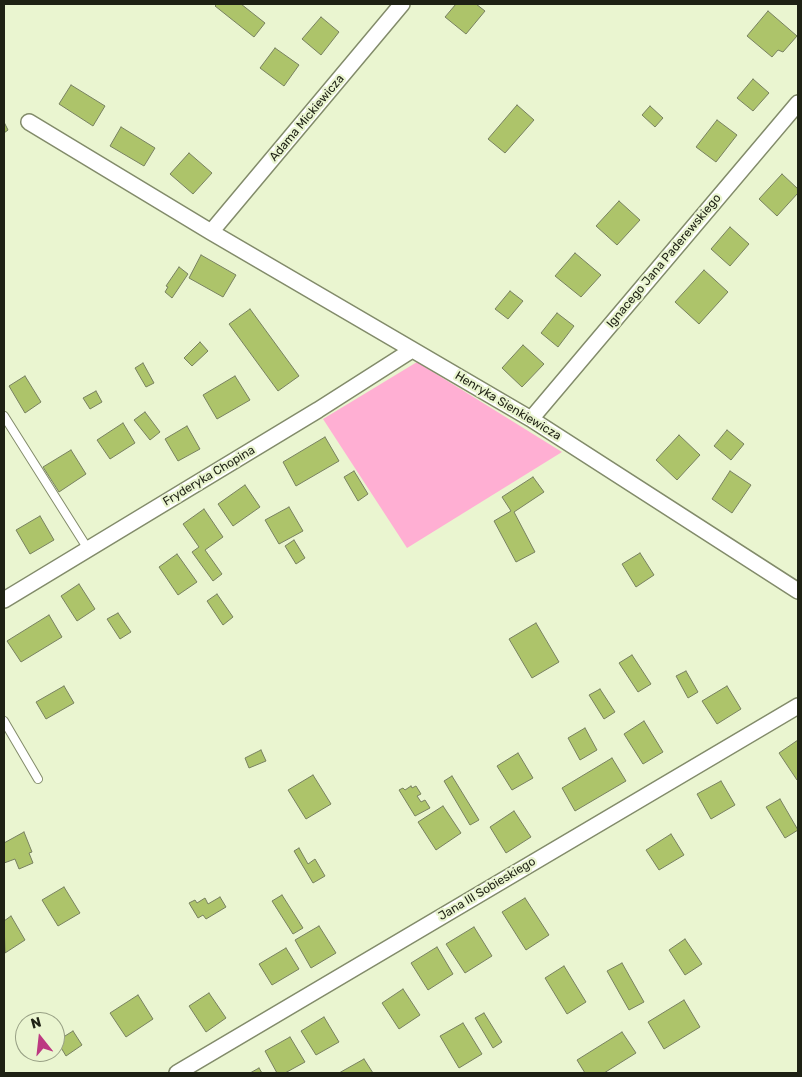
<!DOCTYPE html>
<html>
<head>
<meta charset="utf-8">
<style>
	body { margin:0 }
	#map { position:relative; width:802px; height:1077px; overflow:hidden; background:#eaf5d0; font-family:Rubik,sans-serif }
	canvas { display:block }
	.frame { position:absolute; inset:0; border:5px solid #1e2114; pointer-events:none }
	.north { position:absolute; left:15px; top:1012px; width:50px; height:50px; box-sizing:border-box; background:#eaf5d0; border:1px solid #98a085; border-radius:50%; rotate:344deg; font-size:14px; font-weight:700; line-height:20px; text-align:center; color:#1e2114 }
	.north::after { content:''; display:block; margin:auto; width:18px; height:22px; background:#bc3981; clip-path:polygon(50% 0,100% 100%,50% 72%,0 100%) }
</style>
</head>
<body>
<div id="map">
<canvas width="802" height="1077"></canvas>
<div class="frame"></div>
<div class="north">N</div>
</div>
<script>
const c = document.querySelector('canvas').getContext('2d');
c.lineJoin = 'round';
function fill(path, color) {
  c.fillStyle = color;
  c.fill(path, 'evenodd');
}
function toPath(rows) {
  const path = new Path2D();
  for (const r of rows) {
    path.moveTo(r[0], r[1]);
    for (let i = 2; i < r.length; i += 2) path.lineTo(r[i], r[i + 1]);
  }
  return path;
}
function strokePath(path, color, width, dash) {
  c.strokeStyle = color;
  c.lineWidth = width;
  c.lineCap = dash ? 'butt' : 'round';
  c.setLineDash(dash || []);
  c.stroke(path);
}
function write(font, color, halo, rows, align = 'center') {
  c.font = font + ' Rubik,sans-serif';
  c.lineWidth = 4.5;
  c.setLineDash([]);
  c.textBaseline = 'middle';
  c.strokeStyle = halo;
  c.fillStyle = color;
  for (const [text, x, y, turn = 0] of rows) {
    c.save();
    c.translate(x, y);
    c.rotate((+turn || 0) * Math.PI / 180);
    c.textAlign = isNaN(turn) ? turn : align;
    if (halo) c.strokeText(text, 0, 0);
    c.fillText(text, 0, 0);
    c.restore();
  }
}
fill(toPath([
	[417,362,562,452,407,548,323,419]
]), '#ffafd3');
const building = toPath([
	[217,4,241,4,265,23,254,37,215,6,217,4],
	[456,4,476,4,485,11,466,34,445,17,456,4],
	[768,11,797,36,783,52,778,50,772,57,747,36,768,11],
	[321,17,339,32,321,55,302,39,321,17],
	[275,48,299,65,284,86,260,68,275,48],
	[753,79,769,93,753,111,737,98,753,79],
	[71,85,105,106,93,126,59,104,71,85],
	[517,105,534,120,505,153,488,139,517,105],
	[650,106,663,118,655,127,642,115,650,106],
	[717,120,737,135,716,162,696,147,717,120],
	[4,122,8,130,4,133,4,122],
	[121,127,155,148,144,166,110,146,121,127],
	[189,153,212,173,193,194,170,174,189,153],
	[782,174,798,189,798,193,777,216,759,199,782,174],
	[619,201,640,220,617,245,596,226,619,201],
	[730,227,749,244,730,266,711,249,730,227],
	[575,253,601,275,581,297,555,276,575,253],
	[201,255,236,275,223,297,189,278,201,255],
	[179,267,188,274,172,298,165,292,168,287,166,286,179,267],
	[704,270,728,292,699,324,675,302,704,270],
	[510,291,523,301,508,319,495,309,510,291],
	[250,309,299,376,278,391,229,324,250,309],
	[557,313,574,326,558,347,541,333,557,313],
	[200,342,208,351,192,366,184,358,200,342],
	[523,345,544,364,522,387,502,368,523,345],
	[143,363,154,383,146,387,135,368,143,363],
	[25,376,41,402,25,413,9,386,25,376],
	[235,376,250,400,217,419,203,395,235,376],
	[96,391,102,402,90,409,83,398,96,391],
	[145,412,160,432,150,440,134,420,145,412],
	[123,423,135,443,110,459,97,440,123,423],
	[187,426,200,449,178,461,165,439,187,426],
	[727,430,744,444,731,460,714,446,727,430],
	[679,435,700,455,677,480,656,460,679,435],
	[325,437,339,461,296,486,283,462,325,437],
	[71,450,86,474,59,492,43,467,71,450],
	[354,471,368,494,358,501,344,477,354,471],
	[730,471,751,485,732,513,712,499,730,471],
	[533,477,544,492,514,512,535,552,516,562,494,521,511,511,502,497,533,477],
	[245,485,260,507,233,526,218,504,245,485],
	[289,507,303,531,279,544,265,520,289,507],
	[204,509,223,537,205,550,222,574,213,581,192,552,199,547,183,524,204,509],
	[40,516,54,540,30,554,16,530,40,516],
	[294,540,305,558,296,564,285,546,294,540],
	[640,553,654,575,636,587,622,564,640,553],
	[177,554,197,582,178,595,159,567,177,554],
	[79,584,95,609,77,621,61,596,79,584],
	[217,594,233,617,223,625,207,601,217,594],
	[118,613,131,632,120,639,107,619,118,613],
	[49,615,62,637,21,662,7,641,49,615],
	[536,623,559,662,532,678,509,639,536,623],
	[632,655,651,684,638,692,619,663,632,655],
	[686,671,698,692,688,698,676,676,686,671],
	[64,686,74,703,46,719,36,702,64,686],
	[727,686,741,709,717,724,702,701,727,686],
	[600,689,615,712,604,719,589,695,600,689],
	[644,721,663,752,643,764,624,734,644,721],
	[585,728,597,750,580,760,568,738,585,728],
	[798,740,798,779,797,780,779,753,798,740],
	[261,750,266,761,249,768,245,758,261,750],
	[518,753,533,778,512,790,497,766,518,753],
	[612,758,626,781,575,811,562,788,612,758],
	[313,775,331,804,306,819,288,790,313,775],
	[452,776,479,820,470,825,444,781,452,776],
	[721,781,735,805,711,819,697,794,721,781],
	[411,786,412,788,416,786,421,794,417,796,421,802,425,800,430,808,415,816,399,790,403,788,405,790,411,786],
	[780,799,798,830,785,838,766,807,780,799],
	[443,806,461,833,436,850,418,822,443,806],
	[514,811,531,837,506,853,490,827,514,811],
	[24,832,32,852,29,853,33,863,19,869,15,859,4,863,4,843,24,832],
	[671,834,684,855,659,870,646,850,671,834],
	[299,848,308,864,315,859,325,876,313,883,294,851,299,848],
	[64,887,80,913,58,926,42,900,64,887],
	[282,895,303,928,293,934,272,901,282,895],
	[220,897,226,907,206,919,203,915,198,918,189,903,195,900,197,903,205,898,208,904,220,897],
	[525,898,549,935,526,950,502,912,525,898],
	[11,916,25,940,5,953,4,921,11,916],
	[319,926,336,953,311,968,295,940,319,926],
	[474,927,492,956,465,973,446,944,474,927],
	[685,939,702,964,685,975,669,950,685,939],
	[437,947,453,974,428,990,411,963,437,947],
	[286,948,299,969,272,985,259,964,286,948],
	[622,963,644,1002,629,1010,607,971,622,963],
	[564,966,586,1002,567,1014,545,978,564,966],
	[403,989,420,1015,399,1029,382,1003,403,989],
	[209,993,226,1018,206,1032,189,1006,209,993],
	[138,995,153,1019,126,1037,110,1013,138,995],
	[684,1000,700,1027,664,1049,648,1022,684,1000],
	[484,1013,502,1042,493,1048,475,1018,484,1013],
	[324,1017,339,1042,316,1055,301,1031,324,1017],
	[463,1023,482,1054,459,1068,440,1036,463,1023],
	[73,1031,82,1045,66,1056,57,1041,73,1031],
	[622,1032,636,1053,604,1073,585,1073,577,1060,622,1032],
	[290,1037,305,1062,285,1073,277,1073,265,1051,290,1037],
	[364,1059,373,1073,339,1073,364,1059],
	[259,1068,262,1073,250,1073,259,1068]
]);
fill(building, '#adc46a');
strokePath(building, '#788160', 1);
const lane = toPath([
	[4,416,88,549],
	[4,721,38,779]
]);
const street = toPath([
	[29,122,211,232,531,419,798,591],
	[211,232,402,4],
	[531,419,798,103],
	[4,600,318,410,412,350],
	[177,1073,798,706]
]);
strokePath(lane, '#828b6a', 10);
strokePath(street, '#828b6a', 18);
strokePath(lane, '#fff', 8);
strokePath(street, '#fff', 15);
write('12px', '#1e2114', '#eaf5d0', [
	["Adama Mickiewicza",307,118,-50],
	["Ignacego Jana Paderewskiego",664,261,-50],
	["Henryka Sienkiewicza",508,406,31],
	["Fryderyka Chopina",209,476,-31],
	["Jana III Sobieskiego",487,889,-31]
]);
</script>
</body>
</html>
